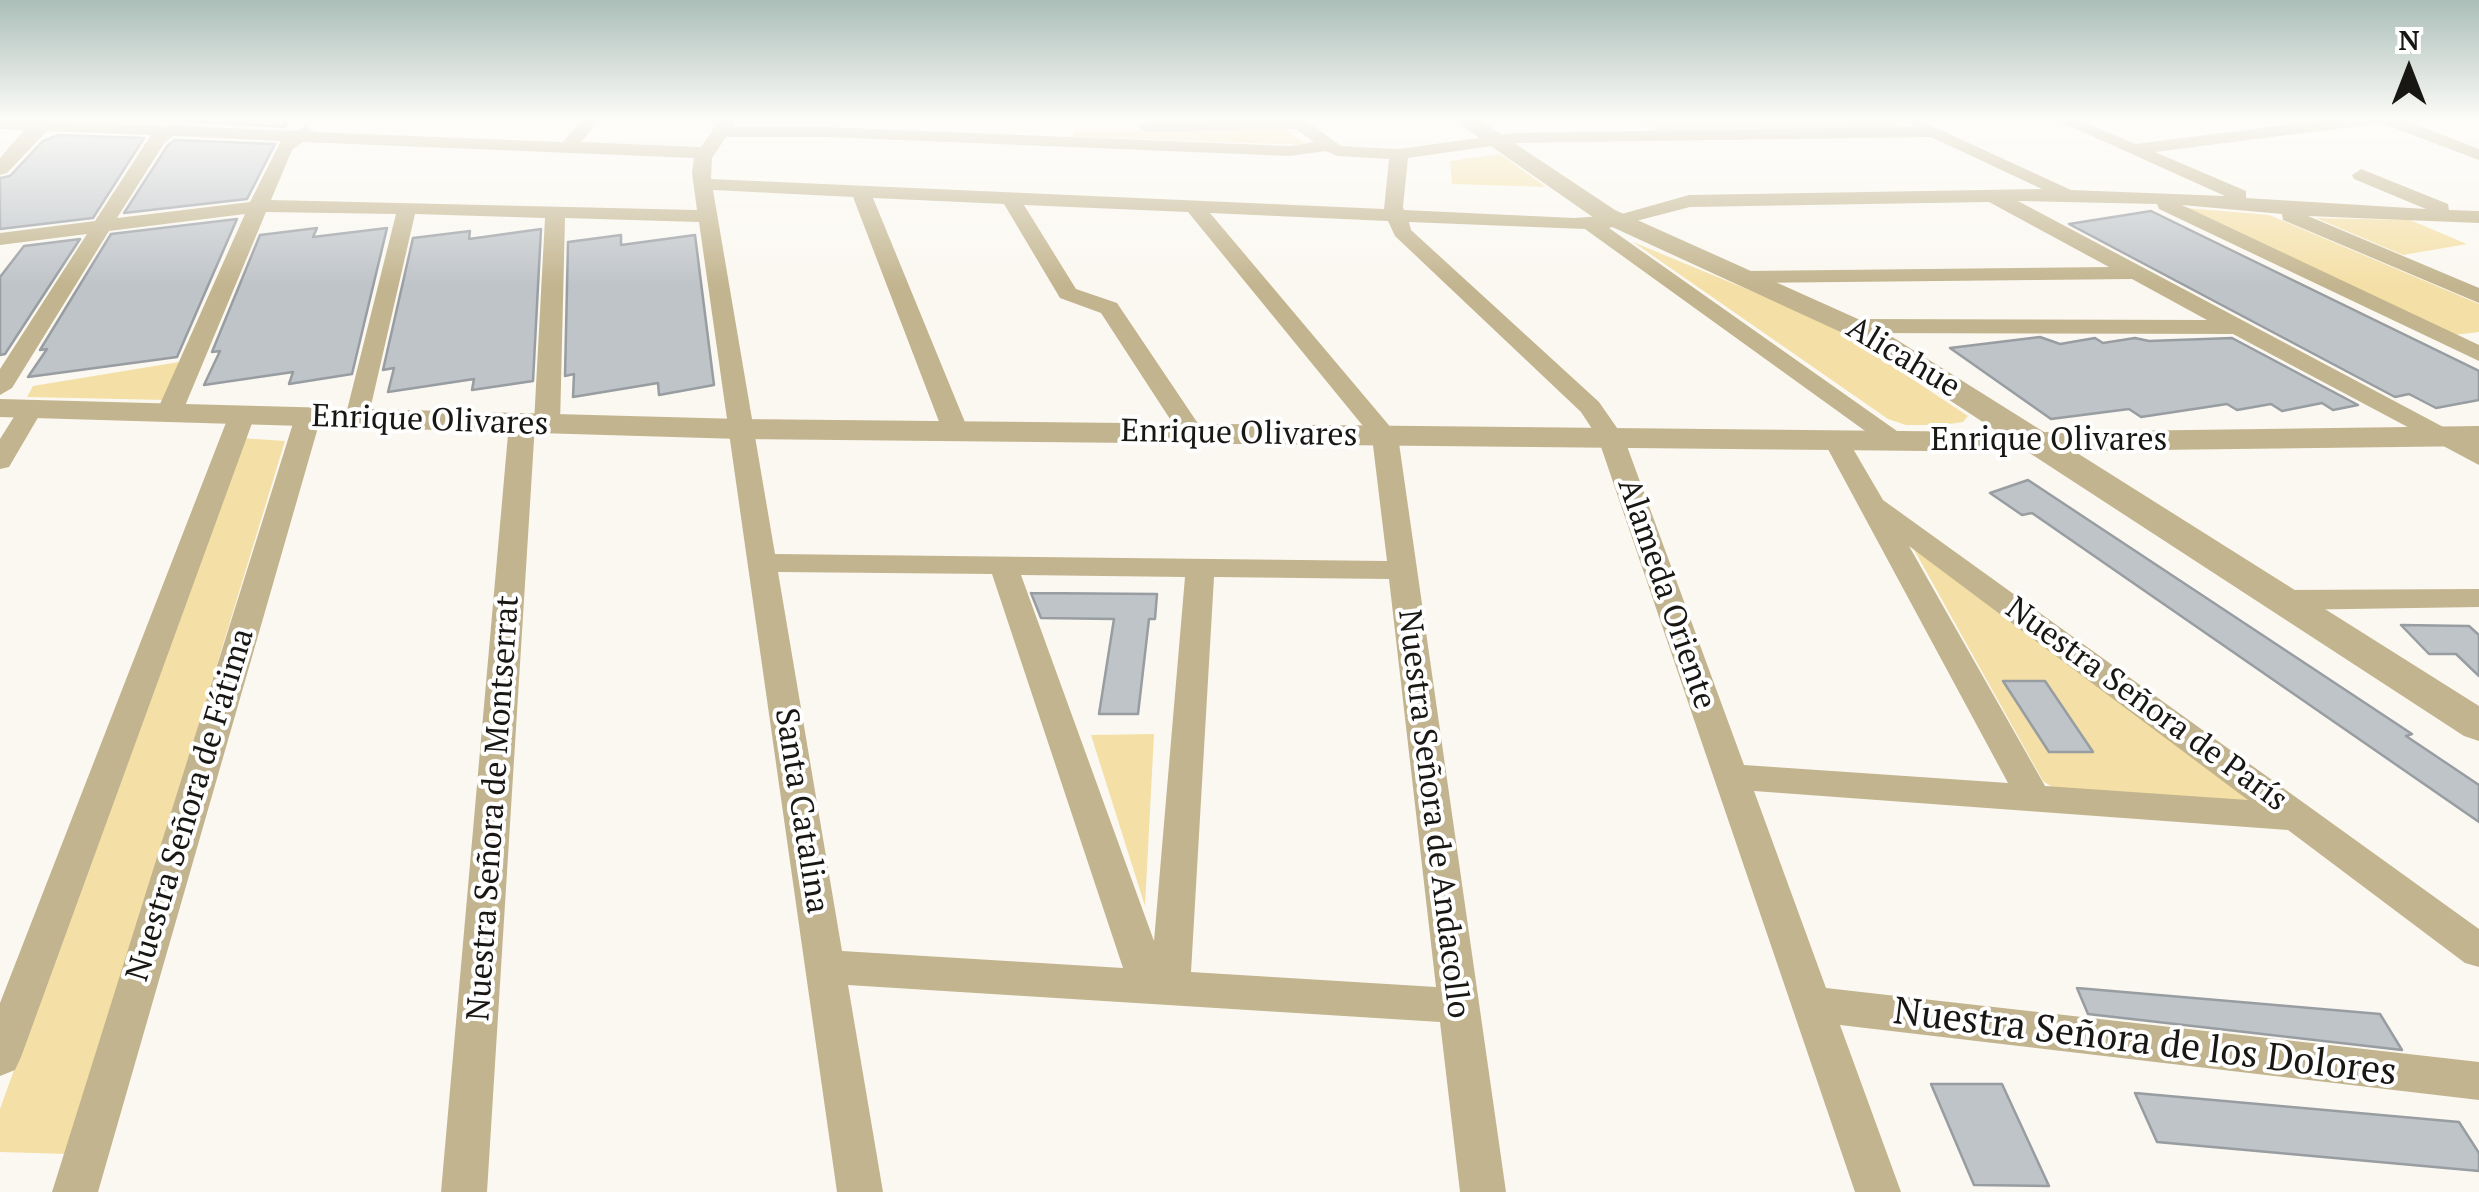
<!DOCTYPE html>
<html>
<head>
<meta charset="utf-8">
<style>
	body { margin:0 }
	#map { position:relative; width:2479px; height:1192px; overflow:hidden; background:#fbf8f1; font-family:"PT Serif",serif }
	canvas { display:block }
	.north { position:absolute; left:2359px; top:20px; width:100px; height:100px; -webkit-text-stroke:8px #fff; paint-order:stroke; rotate:0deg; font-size:28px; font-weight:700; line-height:40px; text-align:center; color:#181714 }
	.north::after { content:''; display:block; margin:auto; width:35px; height:45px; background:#181714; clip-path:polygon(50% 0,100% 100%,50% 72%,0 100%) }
</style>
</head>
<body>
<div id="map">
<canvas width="2479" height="1192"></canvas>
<div class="north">N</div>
</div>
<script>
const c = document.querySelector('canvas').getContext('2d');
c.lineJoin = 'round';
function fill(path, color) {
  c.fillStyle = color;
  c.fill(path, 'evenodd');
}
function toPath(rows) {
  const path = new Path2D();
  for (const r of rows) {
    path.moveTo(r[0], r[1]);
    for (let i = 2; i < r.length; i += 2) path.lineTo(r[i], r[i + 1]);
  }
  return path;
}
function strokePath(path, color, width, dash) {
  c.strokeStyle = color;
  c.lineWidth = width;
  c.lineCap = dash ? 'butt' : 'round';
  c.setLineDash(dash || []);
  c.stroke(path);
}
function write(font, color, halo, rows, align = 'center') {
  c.font = font + ' "PT Serif",serif';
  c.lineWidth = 8;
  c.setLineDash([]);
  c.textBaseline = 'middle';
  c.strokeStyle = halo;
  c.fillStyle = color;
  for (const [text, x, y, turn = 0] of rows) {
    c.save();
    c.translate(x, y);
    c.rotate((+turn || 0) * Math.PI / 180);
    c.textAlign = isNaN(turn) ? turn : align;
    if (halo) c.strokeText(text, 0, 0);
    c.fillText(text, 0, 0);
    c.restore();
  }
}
fill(toPath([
	[1638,119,1889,119,1911,129,1659,132],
	[1284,128,1307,145,1072,137,1074,131],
	[1500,154,1546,187,1452,184,1450,161],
	[2187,208,2269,215,2479,304,2479,332,2453,335],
	[2316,218,2410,220,2467,244,2403,255],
	[1633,242,1826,322,1968,416,1963,422,1943,425,1906,425,1888,419],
	[185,361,167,400,27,397,33,386],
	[241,438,285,441,68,1154,0,1152,0,1109],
	[1912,546,2251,795,2249,805,2058,791,2043,781],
	[1154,734,1145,906,1091,735]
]), '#f4dfa6');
const building = toPath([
	[95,119,258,119,288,120,285,127,178,120,95,119],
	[58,135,144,138,93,218,0,229,0,178,10,176,43,141,58,135],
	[175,140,275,144,247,199,124,213,168,145,175,140],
	[2151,211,2479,371,2479,400,2436,408,2409,394,2395,397,2069,224,2151,211],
	[237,219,177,357,28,377,47,349,40,350,111,234,237,219],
	[317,228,313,237,387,228,352,374,289,384,293,372,204,385,220,351,212,352,260,235,317,228],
	[541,229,533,381,472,390,474,379,388,392,394,368,383,370,413,238,470,231,469,239,541,229],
	[621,235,621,245,695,235,714,385,659,395,658,383,573,397,574,374,565,376,568,242,621,235],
	[80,239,5,354,0,355,0,277,24,246,80,239],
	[2040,337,2060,344,2095,338,2103,343,2135,338,2149,341,2232,338,2358,405,2333,410,2322,403,2282,411,2271,404,2237,410,2227,404,2141,417,2129,409,2051,419,1950,348,2040,337],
	[2028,480,2412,734,2406,736,2479,785,2479,822,2032,513,2022,515,1990,493,2028,480],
	[1031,593,1157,594,1155,619,1149,619,1138,714,1099,714,1114,619,1041,618,1031,593],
	[2401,625,2469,626,2479,635,2479,676,2456,654,2429,654,2401,625],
	[2003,681,2045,681,2093,752,2049,752,2003,681],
	[2077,988,2380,1014,2402,1050,2088,1014,2077,988],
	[1931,1084,2002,1084,2049,1186,1974,1185,1931,1084],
	[2135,1093,2459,1122,2479,1153,2479,1171,2157,1142,2135,1093]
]);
fill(building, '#bfc4c9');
strokePath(building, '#989da2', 2.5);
fill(toPath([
	[0,119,168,126,177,123,185,126,295,131,306,126,314,132,563,142,583,119,600,119,581,142,701,147,720,119,737,119,733,127,826,127,1290,146,1314,142,1296,129,1146,132,1137,127,1146,122,1304,119,1341,146,1399,149,1513,133,1912,127,1913,121,1919,120,2071,190,2225,196,2054,119,2077,119,2135,144,2333,119,2402,119,2479,149,2479,160,2381,123,2155,152,2246,191,2246,198,2426,209,2354,179,2352,175,2361,169,2448,204,2449,210,2479,211,2479,223,2308,216,2479,288,2479,303,2283,220,2282,214,2182,205,2479,345,2479,361,2159,209,2157,204,2018,201,2479,446,2479,465,2233,334,1855,333,1844,326,1855,319,2207,320,2132,279,1744,283,1733,277,1744,271,2109,267,1989,202,1690,207,1609,228,1904,436,1908,441,1904,446,1895,449,1886,446,1585,229,1409,222,1411,230,1599,402,1624,438,1744,765,2008,783,1823,440,1836,432,1845,435,1883,500,2479,929,2479,967,2465,963,2288,830,1754,791,1826,988,2479,1062,2479,1100,1840,1025,1901,1192,1855,1192,1598,438,1581,412,1395,236,1388,221,1210,213,1398,436,1506,1192,1460,1192,1440,1022,848,985,883,1192,837,1192,699,222,565,218,560,424,547,432,535,424,487,1192,441,1192,509,423,522,415,534,423,545,218,415,214,367,423,349,423,345,418,396,214,266,212,182,413,169,421,156,413,245,214,109,231,12,388,0,395,0,369,87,234,0,245,0,233,95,221,151,135,47,131,7,173,0,175,0,158,24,130,0,129,0,119],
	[174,136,281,141,250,202,117,218,165,142,174,136],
	[726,137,826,137,1290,156,1326,151,1337,156,1389,159,1384,209,711,179,712,158,726,137],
	[1931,137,2042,189,1689,195,1618,215,1574,218,1404,210,1403,207,1408,158,1513,143,1931,137],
	[303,142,694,158,692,173,697,210,271,200,292,150,303,142],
	[713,190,853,197,943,432,956,440,969,432,873,198,1004,204,1060,298,1101,313,1183,439,1192,442,1205,434,1117,303,1076,289,1024,205,1188,212,1372,437,1387,561,775,554,713,190],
	[1909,546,2248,800,2045,786,1909,546],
	[778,572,992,574,1123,968,842,951,778,572],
	[1021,575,1185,577,1154,941,1021,575],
	[1214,577,1389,579,1436,987,1191,972,1214,577],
	[31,402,43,409,9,467,0,469,0,439,22,404,31,402],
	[242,407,255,415,21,1057,15,1070,0,1076,0,1003,229,415,242,407],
	[308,409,321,417,98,1192,52,1192,295,417,308,409],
	[2479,589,2479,607,2285,610,2274,607,2270,600,2274,593,2285,590,2479,589]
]), '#c2b48e');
fill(toPath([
	[1452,119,1478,119,1615,210,1878,328,2044,432,2479,426,2479,446,2074,451,2479,706,2479,741,2464,736,2028,452,740,439,0,417,0,399,740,419,1998,432,1858,340,1597,220,1452,119]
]), '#c2b48e');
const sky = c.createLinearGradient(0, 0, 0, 286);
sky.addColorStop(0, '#abbeb8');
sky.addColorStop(0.42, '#fdfcf9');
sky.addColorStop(1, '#fdfcf900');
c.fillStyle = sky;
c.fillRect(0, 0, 2479, 286);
write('32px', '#181714', '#fff', [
	["Alicahue",1903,358,31],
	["Enrique Olivares",430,421,2],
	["Enrique Olivares",1239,434,1],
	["Enrique Olivares",2049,441],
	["Alameda Oriente",1666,594,71],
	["Nuestra Señora de París",2146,705,36],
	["Nuestra Señora de Fátima",191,805,-73],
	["Nuestra Señora de Montserrat",494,808,-86],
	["Santa Catalina",801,811,81],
	["Nuestra Señora de Andacollo",1433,814,83]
]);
write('38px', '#181714', '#fff', [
	["Nuestra Señora de los Dolores",2145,1043,7]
]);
</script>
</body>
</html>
